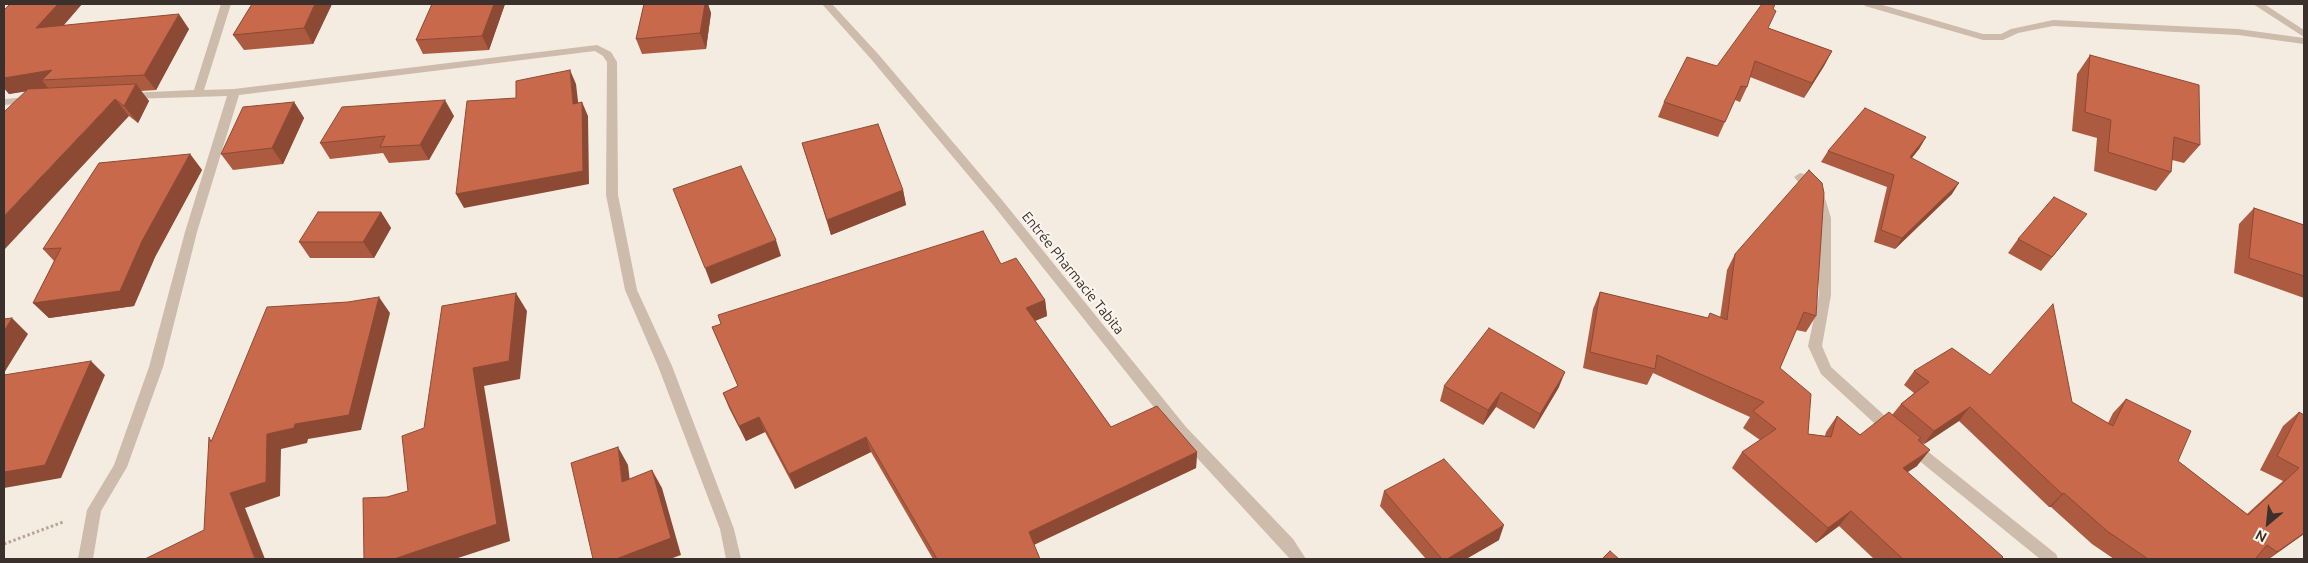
<!DOCTYPE html>
<html>
<head>
<meta charset="utf-8">
<style>
	body { margin:0 }
	#map { position:relative; width:2308px; height:563px; overflow:hidden; background:#f4ebe1; font-family:Ubuntu,sans-serif }
	canvas { display:block }
	.frame { position:absolute; inset:0; border:5px solid #3b302b; pointer-events:none }
	.north { position:absolute; left:2243px; top:498px; width:50px; height:50px; -webkit-text-stroke:4px #fbf5ee; paint-order:stroke; rotate:208deg; font-size:14px; font-weight:700; line-height:20px; text-align:center; color:#3b302b }
	.north::after { content:''; display:block; margin:auto; width:18px; height:22px; background:#3b302b; clip-path:polygon(50% 0,100% 100%,50% 72%,0 100%) }
</style>
</head>
<body>
<div id="map">
<canvas width="2308" height="563"></canvas>
<div class="frame"></div>
<div class="north">N</div>
</div>
<script>
const c = document.querySelector('canvas').getContext('2d');
c.lineJoin = 'round';
function toPath(rows) {
  const path = new Path2D();
  for (const r of rows) {
    path.moveTo(r[0], r[1]);
    for (let i = 2; i < r.length; i += 2) path.lineTo(r[i], r[i + 1]);
  }
  return path;
}
function strokePath(path, color, width, dash) {
  c.strokeStyle = color;
  c.lineWidth = width;
  c.lineCap = dash ? 'butt' : 'round';
  c.setLineDash(dash || []);
  c.stroke(path);
}
function fill(path, color) {
  c.fillStyle = color;
  c.fill(path, 'evenodd');
}
function write(font, color, halo, rows, align = 'center') {
  c.font = font + ' Ubuntu,sans-serif';
  c.lineWidth = 4.5;
  c.setLineDash([]);
  c.textBaseline = 'middle';
  c.strokeStyle = halo;
  c.fillStyle = color;
  for (const [text, x, y, turn = 0] of rows) {
    c.save();
    c.translate(x, y);
    c.rotate((+turn || 0) * Math.PI / 180);
    c.textAlign = isNaN(turn) ? turn : align;
    if (halo) c.strokeText(text, 0, 0);
    c.fillText(text, 0, 0);
    c.restore();
  }
}
strokePath(toPath([
	[4,544,63,522]
]), '#b9a596', 3, [2.5, 2.5]);
fill(toPath([
	[221,4,231,4,204,90,234,89,597,45,611,52,617,62,618,195,637,290,672,366,734,529,741,559,726,559,720,529,658,366,625,290,606,195,607,62,603,56,595,51,239,95,197,232,163,367,127,467,101,511,93,559,78,559,87,510,114,465,149,367,185,232,227,96,129,99,124,96,129,93,194,90,221,4],
	[822,4,832,4,879,55,1002,200,1186,427,1293,539,1306,559,1290,559,1176,435,994,206,871,59,822,4],
	[1864,4,1879,4,1983,34,2001,34,2011,29,2053,20,2238,29,2304,38,2304,44,2238,35,2053,26,2018,33,2003,40,1983,40,1865,6,1864,4],
	[2253,4,2264,4,2304,30,2304,37,2253,4],
	[30,97,35,101,34,103,4,105,4,99,30,97],
	[1800,173,1804,174,1824,195,1831,218,1831,295,1822,346,1831,367,1896,426,1898,430,1896,434,1891,436,1886,434,1821,374,1808,346,1819,295,1819,218,1814,199,1794,177,1800,173],
	[1911,440,1916,442,2056,554,2058,559,2040,559,1906,450,1904,446,1906,442,1911,440]
]), '#cdbbac');
fill(toPath([
	[82,4,64,25,189,29,156,90,141,91,149,101,138,123,129,116,26,91,9,94,4,88,4,10],
	[252,4,332,4,313,44,244,50,233,35],
	[432,4,505,4,489,50,423,54,416,40],
	[644,4,708,4,711,13,706,49,642,54,636,39],
	[1768,28,1832,51,1824,66,1804,98,1750,77,1747,87,1740,102,1735,100,1718,137,1658,117,1664,102,1717,66],
	[2090,55,2200,145,2184,163,2172,160,2171,172,2156,191,2094,171,2097,138,2072,131,2077,74],
	[294,102,304,118,283,164,233,170,221,154],
	[454,116,429,160,389,163,383,153,330,159,320,143],
	[1926,137,1919,149,1912,158,1952,194,1895,249,1874,242,1887,187,1821,162,1828,151],
	[802,143,903,190,906,205,831,235],
	[190,154,202,170,155,257,134,306,49,318,33,303,54,261,43,249],
	[2254,208,2304,225,2304,298,2234,273,2239,224],
	[381,212,391,228,374,258,310,258,299,242],
	[2076,228,2041,271,2008,253,2018,239],
	[1735,254,1816,316,1806,332,1796,330,1780,368,1808,434,1825,436,1826,432,1837,416,1860,435,1892,415,1901,404,1914,393,1904,385,1914,371,1990,375,2072,402,2108,423,2113,413,2126,399,2178,461,2247,514,2283,481,2260,470,2283,426,2299,412,2304,415,2304,534,2269,559,2114,559,2092,544,2051,507,2049,507,1959,421,1923,444,1917,466,1907,472,2003,557,2002,559,1874,559,1839,526,1816,543,1732,468,1742,452,1760,440,1743,428,1750,417,1653,373,1647,385,1583,368,1593,309,1600,292,1707,318,1720,318,1727,270],
	[1001,264,1045,300,1047,316,1035,321,1111,427,1197,452,1196,468,1034,545,1040,559,933,559,871,452,795,489,765,432,746,441,729,408,723,393,738,386,712,327],
	[1444,386,1559,387,1534,429,1496,407,1483,425,1440,401],
	[1384,491,1499,540,1466,559,1426,559,1380,506]
]), '#ac5a40');
fill(toPath([
	[58,4,82,4,48,43,36,28],
	[315,4,332,4,313,44,304,28],
	[494,4,505,4,489,50,482,36],
	[705,4,708,4,711,13,706,49,700,33],
	[179,14,189,29,156,90,144,75],
	[1832,51,1824,66,1804,98,1812,83],
	[52,70,42,80,48,88,9,94,4,88,4,78],
	[570,70,576,84,580,118,573,104],
	[136,84,149,101,138,123,124,106],
	[115,99,129,116,4,250,4,216],
	[445,100,454,116,429,160,420,145],
	[294,102,304,118,283,164,272,148],
	[582,102,588,116,589,184,464,208,456,194],
	[1926,137,1919,149,1903,168,1910,157],
	[190,154,202,170,155,257,134,306,49,318,33,303,142,241],
	[1959,183,1952,194,1895,249,1902,238],
	[903,190,906,205,831,235,827,220],
	[381,212,391,228,374,258,363,242],
	[776,240,781,256,711,284,705,268],
	[516,293,527,311,520,379,484,386,510,541,455,559,394,559,473,368],
	[379,297,390,313,361,430,308,439,307,443,281,449,280,496,245,508,265,559,255,559,230,493,267,434,295,424],
	[1045,300,1047,316,1027,324,1026,308],
	[12,318,28,334,4,373,4,331],
	[91,361,105,375,61,478,4,488,4,472],
	[1565,372,1559,387,1534,429,1540,414],
	[1501,392,1496,407,1483,425,1488,410],
	[1970,407,1959,421,1923,445,1934,431],
	[759,417,765,432,746,441,739,426],
	[866,437,871,452,795,489,789,474],
	[618,447,628,465,632,500,622,482],
	[1930,450,1917,466,1890,484,1903,468],
	[1197,452,1196,468,1031,546,1029,532],
	[652,470,662,488,681,555,670,559,616,559],
	[2064,493,2051,507,2049,507,2062,494],
	[1851,511,1839,526,1816,543,1828,528],
	[1504,525,1499,540,1466,559,1447,559],
	[2304,533,2304,534,2268,559,2277,552]
]), '#8c4a34');
const building = toPath([
	[10,4,58,4,36,28,179,14,144,75,42,80,52,70,4,78,4,61,5,58,4,58,4,10,10,4],
	[252,4,315,4,304,28,233,35,252,4],
	[432,4,494,4,482,36,416,40,432,4],
	[644,4,705,4,700,33,636,39,644,4],
	[1762,4,1775,4,1773,9,1776,11,1768,28,1832,51,1812,83,1755,61,1747,87,1741,86,1725,122,1664,102,1687,57,1717,66,1762,4],
	[2090,55,2199,85,2200,145,2174,137,2171,172,2108,152,2111,120,2085,112,2090,55],
	[570,70,573,104,582,102,583,171,456,194,467,101,516,98,516,81,570,70],
	[136,84,124,106,115,99,4,216,4,112,28,89,136,84],
	[445,100,420,145,380,147,385,136,320,143,342,107,445,100],
	[294,102,272,148,221,154,243,107,294,102],
	[1865,108,1926,137,1910,157,1959,183,1902,238,1881,230,1894,175,1828,151,1865,108],
	[878,124,903,190,827,220,802,143,878,124],
	[190,154,142,241,120,291,33,303,61,248,43,249,99,163,190,154],
	[741,166,776,240,705,268,673,189,741,166],
	[1809,170,1822,183,1824,193,1816,316,1804,312,1780,368,1811,394,1808,434,1831,437,1837,416,1860,435,1889,412,1921,438,1918,440,1930,450,1903,468,2003,557,2001,559,1903,559,1851,511,1828,528,1742,452,1776,429,1753,411,1764,402,1657,355,1655,369,1590,352,1600,292,1708,318,1710,313,1727,320,1735,254,1809,170],
	[2054,197,2087,214,2052,257,2018,239,2054,197],
	[2254,208,2304,225,2304,276,2249,258,2254,208],
	[318,212,381,212,363,242,299,242,318,212],
	[983,231,1001,264,1016,258,1045,300,1026,308,1111,427,1157,406,1197,452,1029,532,1040,559,937,559,866,437,789,474,759,417,739,426,723,393,738,386,712,327,721,324,718,315,983,231],
	[516,293,509,361,473,368,497,524,394,559,364,559,363,498,387,497,408,491,402,436,424,428,442,306,516,293],
	[379,297,349,415,295,424,294,428,267,434,266,482,230,493,255,559,145,559,204,530,209,437,211,442,267,307,348,302,379,297],
	[2053,304,2072,402,2113,426,2126,399,2191,431,2178,461,2248,515,2299,468,2277,456,2299,412,2304,415,2304,533,2277,552,2267,545,2255,559,2148,559,2107,531,2064,493,2062,494,1970,407,1934,431,1901,404,1929,382,1914,371,1952,348,1990,375,2053,304],
	[12,318,4,331,4,319,12,318],
	[1489,328,1565,372,1540,414,1501,392,1488,410,1444,386,1489,328],
	[91,361,45,465,4,472,4,375,91,361],
	[618,447,622,482,652,470,671,538,616,559,593,559,571,463,618,447],
	[1444,459,1504,525,1447,559,1442,559,1384,491,1444,459],
	[1610,551,1619,559,1602,559,1610,551]
]);
fill(building, '#c8694b');
strokePath(building, '#8c4a34', 1);
write('14px', '#3b302b', '#fbf5ee', [
	["Entrée Pharmacie Tabita",1073,273,51]
]);
</script>
</body>
</html>
